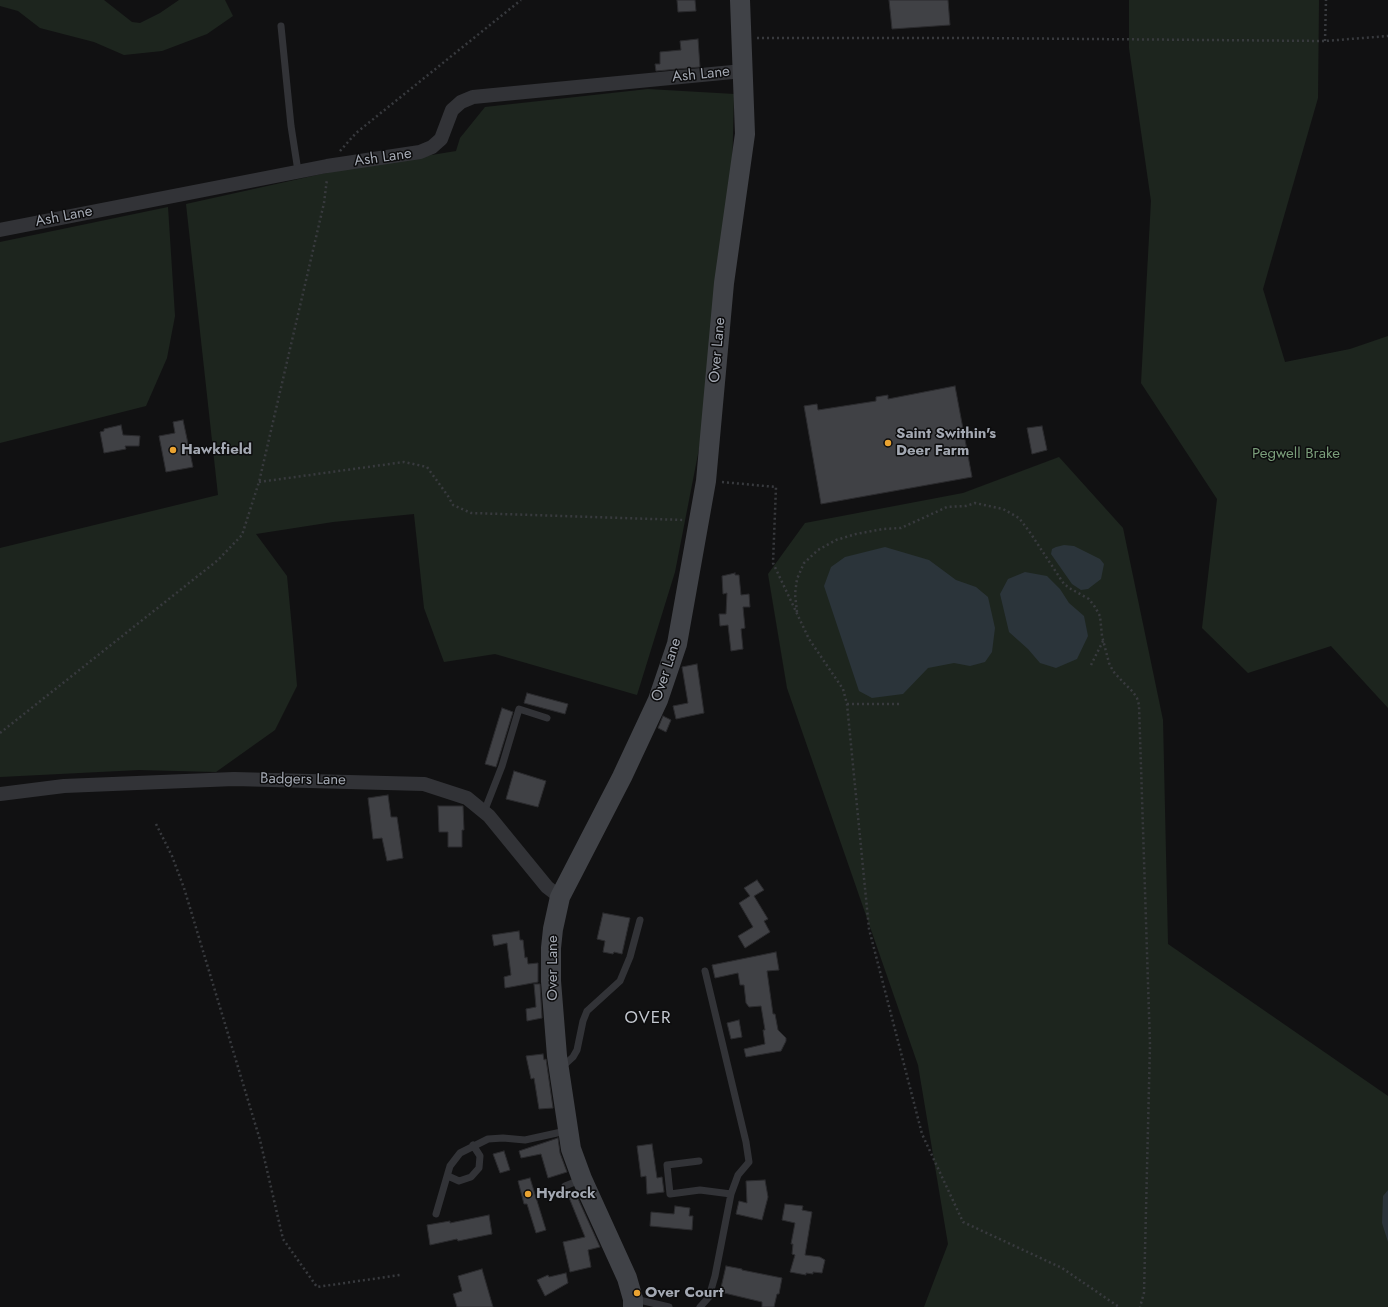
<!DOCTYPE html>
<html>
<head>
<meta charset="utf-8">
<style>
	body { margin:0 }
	canvas { display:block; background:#111112 }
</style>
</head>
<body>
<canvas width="1388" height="1307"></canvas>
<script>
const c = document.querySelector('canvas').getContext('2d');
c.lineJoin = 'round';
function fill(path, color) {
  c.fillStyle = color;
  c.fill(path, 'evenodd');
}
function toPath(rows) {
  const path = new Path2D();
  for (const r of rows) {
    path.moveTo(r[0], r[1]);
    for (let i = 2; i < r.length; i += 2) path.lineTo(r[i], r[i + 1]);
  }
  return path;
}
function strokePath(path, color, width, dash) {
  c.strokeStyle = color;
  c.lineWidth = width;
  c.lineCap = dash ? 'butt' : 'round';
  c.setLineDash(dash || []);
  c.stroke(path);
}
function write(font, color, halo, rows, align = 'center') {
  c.font = font + ' Jost,sans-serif';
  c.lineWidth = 3;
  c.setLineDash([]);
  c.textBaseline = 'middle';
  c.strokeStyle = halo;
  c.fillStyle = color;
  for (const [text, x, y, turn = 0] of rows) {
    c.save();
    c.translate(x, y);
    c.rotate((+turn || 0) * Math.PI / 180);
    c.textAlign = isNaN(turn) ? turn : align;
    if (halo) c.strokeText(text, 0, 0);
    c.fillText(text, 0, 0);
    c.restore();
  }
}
fill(toPath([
	[0,0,104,0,132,22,140,23,160,13,179,0,225,0,233,16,207,34,162,51,124,55,94,42,40,28,18,11,0,6],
	[1129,0,1319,0,1318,98,1263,289,1285,362,1350,349,1388,336,1388,708,1331,646,1248,673,1202,628,1217,499,1141,383,1151,201,1129,48],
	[648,89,734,94,732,174,704,423,675,572,637,695,495,654,444,662,424,608,414,514,333,522,256,534,287,576,293,639,297,686,275,730,216,772,139,770,0,777,0,548,218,495,186,204,335,171,456,151,460,138,485,107],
	[168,207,175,316,167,358,146,406,0,443,0,242],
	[1059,457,1123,528,1163,720,1168,944,1388,1096,1388,1307,924,1307,948,1244,918,1065,787,688,768,574,805,523,963,493]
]), '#1d251e');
fill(toPath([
	[1064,545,1074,546,1100,559,1104,564,1101,579,1088,589,1081,590,1072,584,1051,554,1052,549,1056,547],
	[885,547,929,560,956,580,976,587,988,597,995,628,992,652,985,662,970,666,954,663,928,668,903,694,872,698,859,691,824,586,831,567,845,557],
	[1025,572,1047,576,1060,589,1069,603,1084,616,1088,636,1077,659,1056,668,1040,663,1028,649,1009,632,1000,594,1008,579],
	[1388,1190,1388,1242,1382,1223,1383,1196]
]), '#2b343a');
const building = toPath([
	[677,0,695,0,696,11,678,12,677,0],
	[889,0,948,0,950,25,892,29,889,0],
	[698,39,700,67,656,71,655,64,660,64,660,52,681,50,680,41,698,39],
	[955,386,972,477,821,504,804,406,817,404,818,410,876,401,876,397,888,395,888,399,955,386],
	[183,420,193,467,166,472,159,436,175,433,173,422,183,420],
	[121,425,123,435,140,436,139,446,125,446,126,449,104,453,100,432,104,431,104,429,121,425],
	[1042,426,1047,450,1032,454,1027,428,1042,426],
	[735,573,735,575,739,575,741,595,749,594,750,607,743,607,745,628,741,629,743,649,731,651,728,625,720,626,719,614,726,614,727,593,723,594,722,576,735,573],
	[697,664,704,713,676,719,673,706,688,703,682,667,697,664],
	[527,693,568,704,565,714,524,703,527,693],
	[502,708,513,712,496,767,485,764,502,708],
	[663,716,671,720,666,732,658,728,663,716],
	[514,771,546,781,538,807,506,799,514,771],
	[388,795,391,817,397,817,403,858,387,861,382,838,373,839,368,798,388,795],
	[438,806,463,806,464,830,462,830,462,847,448,847,448,832,439,832,438,806],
	[757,880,764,890,754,896,768,919,764,921,770,932,745,948,738,936,753,927,739,903,750,896,744,888,757,880],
	[603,913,630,918,622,954,614,952,613,954,603,952,605,941,597,939,603,913],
	[519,931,520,940,523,940,525,958,527,957,528,964,538,963,538,982,505,988,504,977,511,975,507,943,494,946,492,935,519,931],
	[776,952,779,970,767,971,773,1014,775,1014,778,1030,786,1038,786,1041,781,1051,746,1057,744,1049,765,1044,763,1030,765,1030,761,1006,749,1007,746,1003,744,985,740,985,738,973,715,978,712,965,776,952],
	[534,984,540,984,542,1018,527,1021,526,1009,536,1007,534,984],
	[739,1020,742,1037,731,1039,727,1023,739,1020],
	[543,1054,544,1060,546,1059,553,1108,539,1109,534,1078,531,1079,526,1056,543,1054],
	[558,1138,560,1153,567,1172,548,1178,541,1154,521,1158,519,1151,558,1138],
	[652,1144,657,1178,662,1177,664,1192,647,1194,646,1176,641,1177,637,1146,652,1144],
	[504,1151,510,1170,500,1173,493,1154,504,1151],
	[530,1178,546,1230,536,1233,527,1204,524,1204,518,1181,530,1178],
	[765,1180,768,1197,762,1220,736,1214,739,1201,747,1203,746,1181,765,1180],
	[575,1192,600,1247,588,1250,591,1267,570,1272,563,1242,585,1237,568,1195,575,1192],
	[785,1204,803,1206,802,1210,812,1212,805,1255,820,1257,825,1260,822,1273,813,1272,813,1274,806,1273,806,1275,790,1272,795,1255,792,1254,793,1244,791,1244,795,1223,782,1220,785,1204],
	[675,1206,690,1208,689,1216,693,1216,692,1230,650,1226,651,1212,674,1214,675,1206],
	[489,1215,492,1234,458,1241,457,1239,430,1245,427,1225,450,1221,450,1223,489,1215],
	[726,1266,742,1269,742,1270,782,1278,779,1294,777,1294,774,1307,762,1307,762,1302,720,1292,726,1266],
	[482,1269,493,1307,457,1307,453,1294,462,1291,458,1276,482,1269],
	[566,1273,568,1283,545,1296,537,1280,548,1275,549,1277,566,1273]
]);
fill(building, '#404145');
strokePath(building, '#2b2b2e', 1);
strokePath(toPath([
	[757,38,975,38,1325,41,1388,36],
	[1325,41,1326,0],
	[340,151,356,133,521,0],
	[259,482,404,462,427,467,448,496,453,505,471,513,684,520],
	[722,482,776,487,773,563,809,639,843,689,847,704,869,929,922,1134,963,1222,1062,1268,1119,1307],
	[797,612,795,594,797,579,804,563,818,550,836,540,856,534,883,529,901,528,947,507,966,506,975,503,1003,509,1019,518,1029,531,1064,584,1071,589,1089,599,1095,607,1100,616,1102,636,1109,663,1113,671,1122,681,1133,692,1137,698,1139,705,1150,1045,1144,1293,1140,1307],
	[1091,665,1103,641],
	[847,704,900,704],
	[0,733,218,560,242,535,259,482,324,203,327,179],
	[156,824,172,856,184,888,260,1140,283,1239,317,1287,400,1275]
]), '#383a3e', 2.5, [2, 3]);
strokePath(toPath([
	[281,26,291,126,298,171],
	[484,812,502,766,519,709,547,718],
	[561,1068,573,1057,577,1050,583,1021,587,1011,620,981,630,957,640,920],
	[699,1161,667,1165,670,1194,700,1190,731,1194],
	[448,1176,459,1181,471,1177,479,1168,480,1156,473,1145],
	[565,1186,580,1180],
	[436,1214,450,1166,460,1153,488,1139,503,1138,525,1140,566,1131],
	[635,1299,669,1307],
	[700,1307,709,1297,715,1276,731,1194,738,1175,749,1162,746,1142,705,971]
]), '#323337', 7);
strokePath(toPath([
	[0,230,327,166,420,152,432,147,441,139,452,110,461,102,473,97,743,71],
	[0,794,64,786,234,779,424,784,467,798,489,816,547,887,560,897]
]), '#323337', 14);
strokePath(toPath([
	[633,1307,633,1299,627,1278,582,1179,571,1149,557,1056,551,981,551,948,553,929,560,897,622,777,658,700,677,644,706,481,724,283,745,134,740,0]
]), '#404247', 20);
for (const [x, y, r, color] of [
	[888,443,4,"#eaa331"],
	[173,450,4,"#eaa331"],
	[528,1194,4,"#eaa331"],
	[637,1293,4,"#eaa331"]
]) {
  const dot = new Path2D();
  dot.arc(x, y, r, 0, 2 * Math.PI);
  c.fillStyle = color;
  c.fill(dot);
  strokePath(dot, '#0c0c0d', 1.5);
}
write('15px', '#a3a8b2', '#0c0c0d', [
	["Ash Lane",701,75,-6],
	["Ash Lane",383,158,-8],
	["Ash Lane",64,217,-11],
	["Over Lane",718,350,-85],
	["Over Lane",667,670,-72],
	["Badgers Lane",303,780,1],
	["Over Lane",553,968,-90]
]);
write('bold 15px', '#a3a8b2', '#0c0c0d', [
	["Saint Swithin's",896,434],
	["Deer Farm",896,451],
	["Hawkfield",181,450],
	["Hydrock",536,1194],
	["Over Court",645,1293]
], 'left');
write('15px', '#7a9d7a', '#0c0c0d', [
	["Pegwell Brake",1296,454]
]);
c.letterSpacing = '1px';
write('17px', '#c3c7cf', '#0c0c0d', [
	["OVER",648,1019]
]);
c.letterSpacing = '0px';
</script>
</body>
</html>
